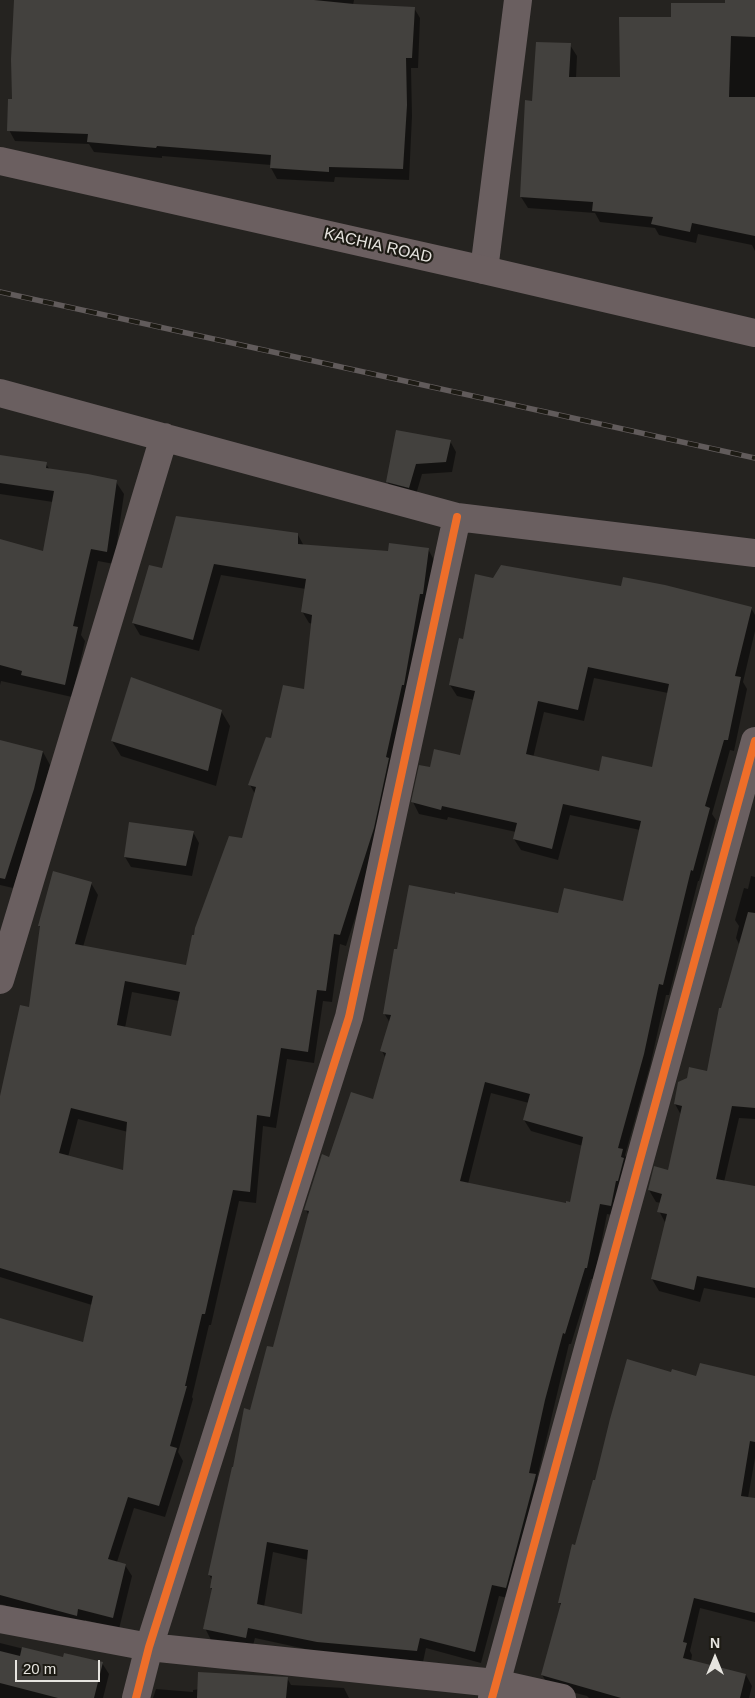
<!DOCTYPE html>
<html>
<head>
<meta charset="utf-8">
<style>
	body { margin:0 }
	#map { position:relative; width:755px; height:1698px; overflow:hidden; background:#252320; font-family:Helvetica,sans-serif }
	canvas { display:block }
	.north { position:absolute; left:690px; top:1633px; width:50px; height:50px; -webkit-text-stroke:4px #1d1b14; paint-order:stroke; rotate:0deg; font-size:14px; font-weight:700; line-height:20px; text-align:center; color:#e6e4df }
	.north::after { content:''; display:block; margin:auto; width:18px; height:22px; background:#e6e4df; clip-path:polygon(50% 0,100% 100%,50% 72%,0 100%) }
	.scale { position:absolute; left:15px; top:1660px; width:85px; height:22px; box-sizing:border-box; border:2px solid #e6e4df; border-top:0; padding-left:6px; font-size:15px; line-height:18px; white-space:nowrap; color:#e6e4df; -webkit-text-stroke:4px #1d1b14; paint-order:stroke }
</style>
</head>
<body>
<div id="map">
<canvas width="755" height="1698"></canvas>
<div class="north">N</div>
<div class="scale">20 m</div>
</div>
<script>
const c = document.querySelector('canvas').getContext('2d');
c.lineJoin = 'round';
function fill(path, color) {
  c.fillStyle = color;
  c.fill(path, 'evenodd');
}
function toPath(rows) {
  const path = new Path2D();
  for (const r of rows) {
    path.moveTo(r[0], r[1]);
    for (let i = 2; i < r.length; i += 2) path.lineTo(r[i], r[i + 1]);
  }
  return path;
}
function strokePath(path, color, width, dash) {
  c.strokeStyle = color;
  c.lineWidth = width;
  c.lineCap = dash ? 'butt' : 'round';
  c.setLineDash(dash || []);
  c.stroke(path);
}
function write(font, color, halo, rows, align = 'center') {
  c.font = font + ' Helvetica,sans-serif';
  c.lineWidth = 4.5;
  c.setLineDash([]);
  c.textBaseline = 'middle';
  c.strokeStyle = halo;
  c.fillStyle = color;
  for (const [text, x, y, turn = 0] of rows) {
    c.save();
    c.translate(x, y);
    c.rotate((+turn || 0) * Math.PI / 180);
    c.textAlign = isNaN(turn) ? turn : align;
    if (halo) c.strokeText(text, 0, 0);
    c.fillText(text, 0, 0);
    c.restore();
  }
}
fill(toPath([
	[15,0,354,0,353,5,414,8,420,18,418,68,411,68,412,116,409,180,335,177,334,182,277,179,271,168,271,165,162,156,162,158,94,152,89,144,15,141,9,130,13,100],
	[755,2,755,251,752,245,698,234,696,243,659,235,655,228,600,222,595,213,528,208,521,197,534,102,570,45,577,56,576,78,621,78,673,18,726,4],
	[450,441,456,452,452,472,422,474,415,498,393,492,387,481],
	[0,462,46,464,50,470,116,482,124,494,114,564,98,561,81,635,85,641,72,697,1,681,0,685,0,540,44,553,53,502,0,494],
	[298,535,304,546,389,553,428,549,434,560,380,840,346,946,340,944,332,1002,323,1001,314,1063,287,1059,276,1128,263,1126,256,1203,239,1201,211,1325,209,1325,192,1397,193,1399,178,1452,183,1461,165,1517,134,1508,117,1562,125,1565,132,1576,119,1629,85,1620,83,1627,0,1604,0,1319,83,1343,92,1305,0,1277,0,1101,30,1009,41,929,39,925,91,883,98,895,83,947,187,966,195,936,243,839,255,794,250,785,272,740,305,691,313,624,309,623,302,611,306,589,221,575,199,651,140,635,133,623,163,570],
	[132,992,179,1001,172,1037,125,1028],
	[78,1119,128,1132,124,1172,68,1157],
	[494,580,751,608,755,615,755,631,743,682,747,689,734,751,730,750,712,814,716,820,699,881,698,881,669,995,666,995,650,1066,625,1155,628,1161,617,1216,607,1214,594,1279,591,1279,571,1344,569,1344,537,1478,542,1487,512,1599,499,1596,481,1663,426,1648,423,1662,324,1653,255,1638,252,1649,211,1640,205,1628,212,1590,211,1588,212,1580,209,1575,251,1411,274,1349,309,1216,306,1210,330,1158,374,1101,386,1059,382,1051,390,1023,384,1013,559,914,624,903,640,830,570,815,558,860,521,850,514,839,516,832,448,817,447,820,419,814,413,802,431,769,461,756,474,700,457,696,450,685,464,640],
	[594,678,668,693,652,769,600,772,533,758,544,712,584,721],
	[491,1093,529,1103,524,1120,531,1131,583,1146,571,1203,567,1204,468,1184],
	[273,1552,308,1560,303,1616,264,1607],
	[221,711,230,726,216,786,121,756,112,741],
	[0,742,43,752,50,765,41,802,13,888,0,885],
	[193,832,199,843,192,876,131,867,125,857],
	[751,876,755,877,755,1119,739,1118,724,1182,755,1187,755,1298,704,1288,700,1302,659,1291,652,1279,666,1224,659,1211,661,1203,656,1202,649,1190,669,1172,681,1115,675,1104,679,1083,708,1072,722,1010,740,946,736,938,739,926,735,920,744,888,748,889],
	[672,1374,697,1378,755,1378,755,1458,748,1498,755,1499,755,1622,700,1608,690,1651,692,1655,691,1661,746,1675,752,1686,749,1698,589,1698,587,1696,549,1686,542,1675,561,1606,559,1602,596,1482],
	[0,1643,64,1659,102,1663,109,1674,103,1698,0,1698],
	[287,1678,291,1685,344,1688,349,1698,153,1698,156,1689,193,1692,193,1690]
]), '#0007');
fill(toPath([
	[14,0,314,0,354,4,415,7,412,58,406,58,407,105,403,169,329,167,329,172,270,168,271,155,157,146,156,148,87,142,88,134,7,131,8,99,12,99,11,59],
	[725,0,755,0,755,37,731,36,729,97,755,97,755,236,692,223,690,232,651,224,653,217,592,211,593,202,520,197,525,100,532,101,536,42,571,43,569,77,620,77,619,17,671,17,671,3,725,3],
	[396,430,451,440,446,462,416,464,409,488,386,482],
	[0,455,47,462,46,468,88,474,117,480,107,552,91,549,73,626,78,627,65,685,21,675,22,671,0,665,0,539,43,551,54,491,0,483],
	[176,516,298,533,298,544,388,551,389,543,429,548,423,594,420,594,404,685,402,685,386,757,389,758,374,828,340,935,334,934,326,991,317,990,308,1052,281,1048,270,1117,257,1115,250,1192,233,1190,205,1314,202,1314,185,1386,187,1386,170,1446,177,1448,159,1506,128,1497,108,1559,126,1564,113,1618,78,1609,77,1616,0,1595,0,1318,83,1342,93,1296,0,1268,0,1096,20,1005,29,1007,40,926,38,926,53,871,92,882,75,944,186,965,192,935,194,935,195,928,229,836,242,838,256,787,248,785,266,737,271,738,283,685,304,689,312,615,301,612,306,579,214,564,193,640,132,623,149,565,162,568],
	[125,981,180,992,171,1036,117,1025],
	[71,1108,127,1122,123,1170,59,1153],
	[501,565,621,586,623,577,665,585,752,607,735,676,741,677,728,740,724,740,705,806,710,808,693,871,691,870,663,985,659,984,644,1054,618,1148,623,1149,621,1157,624,1158,618,1181,616,1181,611,1206,600,1204,587,1268,585,1268,565,1334,563,1333,545,1400,529,1473,536,1474,506,1588,492,1585,475,1652,420,1638,417,1651,317,1642,248,1628,246,1638,203,1629,212,1588,210,1588,212,1576,208,1575,232,1467,233,1467,244,1408,250,1410,267,1346,273,1347,309,1211,304,1210,322,1154,329,1157,351,1092,373,1099,386,1053,380,1051,391,1015,383,1014,394,949,397,949,409,885,455,894,455,892,558,913,564,888,623,901,641,821,563,804,552,849,513,839,517,823,442,806,441,810,411,802,419,765,430,767,434,749,460,755,475,691,449,685,459,638,463,639,475,574,493,578],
	[588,667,669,684,652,767,602,756,599,771,526,754,538,701,578,710],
	[485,1082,530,1094,523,1120,583,1137,570,1202,566,1201,566,1203,460,1181],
	[267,1542,308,1550,302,1614,257,1604],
	[131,677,222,710,208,771,111,741],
	[0,740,43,751,34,789,5,879,0,878],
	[129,822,194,831,186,866,124,857],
	[748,912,755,913,755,1108,732,1106,716,1179,755,1186,755,1288,697,1276,694,1290,651,1279,667,1214,657,1212,662,1194,648,1190,654,1166,668,1170,682,1106,674,1104,678,1082,687,1078,689,1067,707,1071,719,1008,721,1008],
	[627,1359,671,1372,672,1369,696,1376,700,1363,755,1376,755,1442,750,1441,741,1496,755,1498,755,1613,694,1598,683,1642,687,1643,683,1658,746,1674,740,1698,621,1698,541,1675,561,1603,558,1603,572,1544,575,1545,593,1480,595,1480,610,1419],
	[22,1647,63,1657,64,1653,103,1662,94,1698,58,1698,0,1683,0,1651,20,1656],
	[198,1672,288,1677,286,1698,197,1698]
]), '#43413e');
strokePath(toPath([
	[484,270,518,0],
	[0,393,457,517,755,553],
	[0,980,164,437],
	[0,1619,149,1647,495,1683,562,1698],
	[136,1698,149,1647,349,1017,457,517],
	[492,1698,755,741]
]), '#6a5f60', 28);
strokePath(toPath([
	[0,161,484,270,755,333]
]), '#6b5f60', 28);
const rail = toPath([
	[0,292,755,458]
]);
strokePath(rail, '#615b5b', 5.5);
strokePath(rail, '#1d1b14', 4, [11]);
strokePath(toPath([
	[136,1698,149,1647,349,1017,457,517],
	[492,1698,755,741]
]), '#ee6e29', 8);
write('16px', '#e6e4df', '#1d1b14', [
	["KACHIA ROAD",378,246,13]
]);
</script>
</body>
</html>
